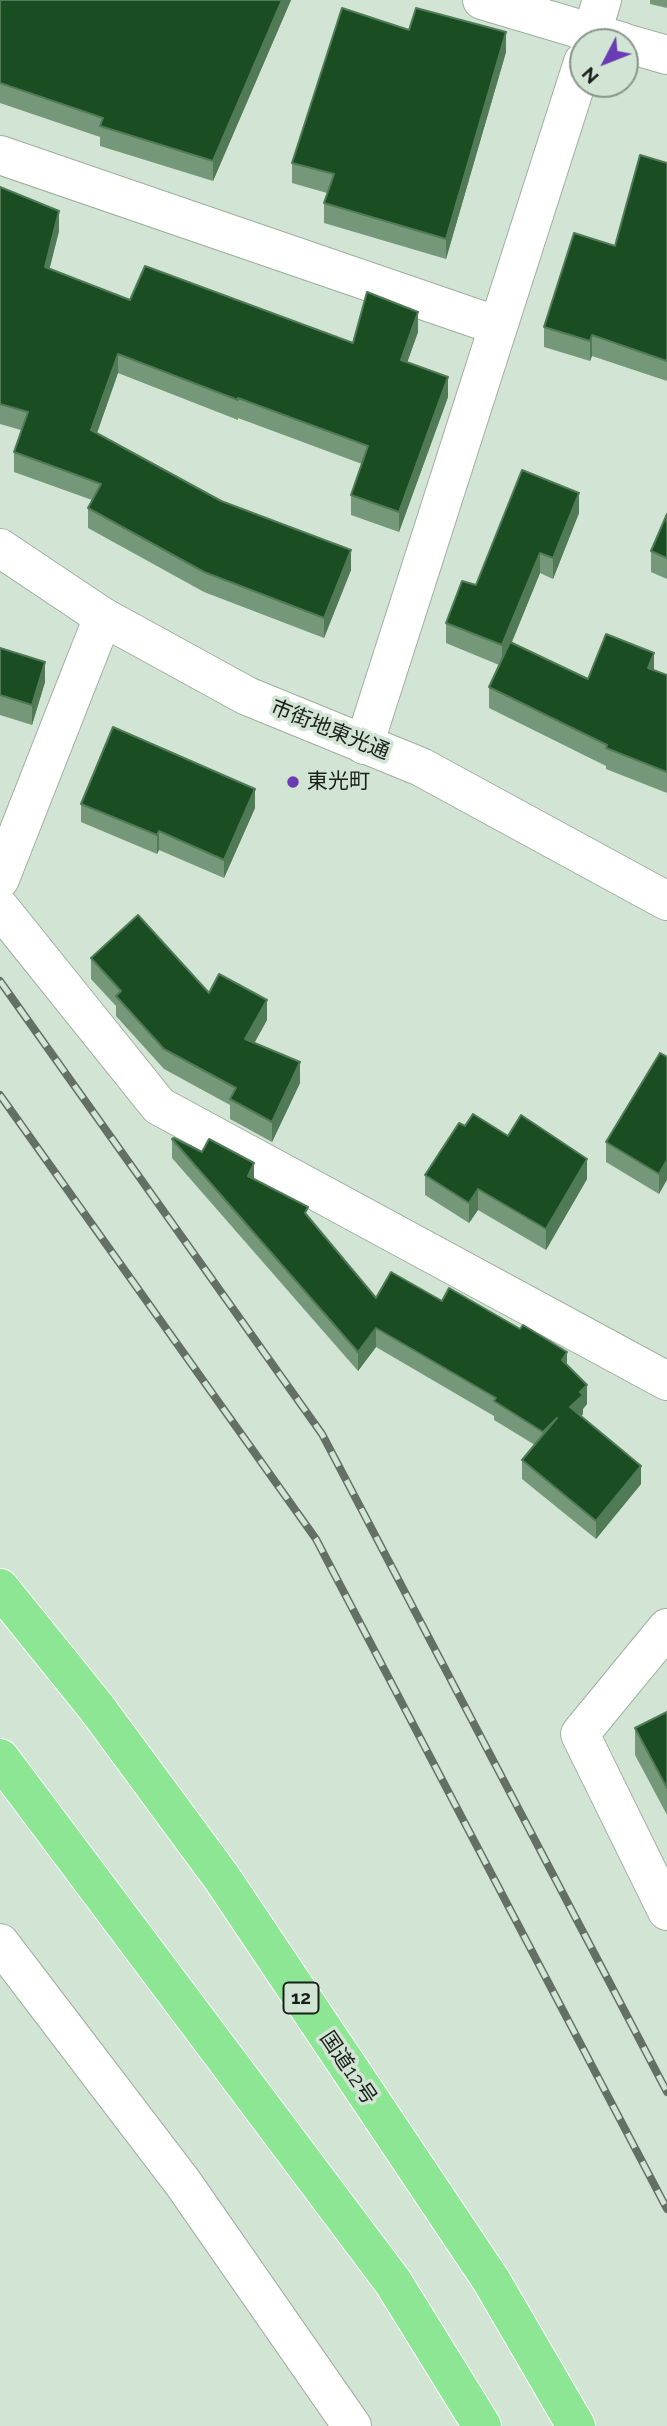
<!DOCTYPE html>
<html>
<head>
<meta charset="utf-8">
<style>
	body { margin:0 }
	#map { position:relative; width:667px; height:2426px; overflow:hidden; background:#d2e4d3; font-family:Raleway,sans-serif }
	canvas { display:block }
	.north { position:absolute; left:569px; top:28px; width:70px; height:70px; box-sizing:border-box; background:#d2e4d3; border:2px solid #889589; border-radius:50%; rotate:228deg; font-size:19px; font-weight:700; line-height:28px; text-align:center; color:#191f19 }
	.north::after { content:''; display:block; margin:auto; width:24px; height:32px; background:#693cb4; clip-path:polygon(50% 0,100% 100%,50% 72%,0 100%) }
</style>
</head>
<body>
<div id="map">
<canvas width="667" height="2426"></canvas>
<div class="north">N</div>
</div>
<script>
const c = document.querySelector('canvas').getContext('2d');
c.lineJoin = 'round';
function toPath(rows) {
  const path = new Path2D();
  for (const r of rows) {
    path.moveTo(r[0], r[1]);
    for (let i = 2; i < r.length; i += 2) path.lineTo(r[i], r[i + 1]);
  }
  return path;
}
function strokePath(path, color, width, dash) {
  c.strokeStyle = color;
  c.lineWidth = width;
  c.lineCap = dash ? 'butt' : 'round';
  c.setLineDash(dash || []);
  c.stroke(path);
}
function fill(path, color) {
  c.fillStyle = color;
  c.fill(path, 'evenodd');
}
function write(font, color, halo, rows, align = 'center') {
  c.font = font + ' Raleway,"Noto Sans JP",sans-serif';
  c.lineWidth = 7;
  c.setLineDash([]);
  c.textBaseline = 'middle';
  c.strokeStyle = halo;
  c.fillStyle = color;
  for (const [text, x, y, turn = 0] of rows) {
    c.save();
    c.translate(x, y);
    c.rotate((+turn || 0) * Math.PI / 180);
    c.textAlign = isNaN(turn) ? turn : align;
    if (halo) c.strokeText(text, 0, 0);
    c.fillText(text, 0, 0);
    c.restore();
  }
}
const street = toPath([
	[482,0,623,42],
	[589,42,602,0],
	[625,43,667,55],
	[0,155,498,326],
	[364,745,583,62],
	[0,879,103,617],
	[0,908,159,1106,667,1381],
	[667,1628,580,1734,667,1911],
	[0,1943,183,2183,352,2426]
]);
const secondary = toPath([
	[0,548,103,617,247,696,421,767,667,901]
]);
const highway = toPath([
	[0,1588,96,1707,222,1878,491,2280,576,2426],
	[0,1758,393,2282,482,2426]
]);
strokePath(street, '#9eaf9e', 40);
strokePath(secondary, '#9eaf9e', 40);
strokePath(highway, '#fff', 40);
strokePath(street, '#fff', 38);
strokePath(secondary, '#fff', 38);
strokePath(highway, '#8ce694', 38);
const rail = toPath([
	[0,981,322,1434,667,2092],
	[0,1095,316,1539,667,2209]
]);
strokePath(rail, '#646f65', 8);
strokePath(rail, '#d2e4d3', 5, [16]);
fill(toPath([
	[0,0,291,0,213,181,100,146,100,137,0,103],
	[650,0,667,0,667,8,650,4],
	[409,30,506,52,446,259,324,223,324,203,327,193,292,183,292,163],
	[667,163,667,381,592,356,590,361,544,347,544,327,615,246],
	[0,187,59,231,49,269,130,300,353,343,418,332,407,362,448,397,399,532,351,515,351,495,362,464,238,418,238,420,118,373,97,433,351,570,324,638,204,592,88,528,88,508,92,500,14,472,14,452,21,430,0,424],
	[579,513,553,579,540,573,512,642,588,679,654,670,667,675,667,793,606,769,606,766,489,708,489,687,499,665,446,643,446,623,476,585],
	[667,514,667,579,651,572,651,551],
	[0,648,45,682,32,725,0,715],
	[81,804,255,808,224,878,159,850,157,854,81,822],
	[91,958,209,993,267,1020,254,1043,300,1083,272,1142,230,1119,230,1105,164,1069,116,1016,116,1006,91,979],
	[667,1057,659,1194,606,1162,606,1142],
	[465,1126,508,1136,587,1179,546,1250,478,1210,469,1223,425,1195,425,1175],
	[172,1139,254,1179,308,1217,376,1298,442,1301,567,1365,587,1404,583,1409,583,1414,581,1416,641,1484,596,1539,522,1479,522,1460,535,1445,494,1420,494,1416,376,1347,358,1371,172,1158],
	[667,1712,667,1815,635,1755,635,1728]
]), '#76987a');
fill(toPath([
	[282,0,291,0,213,181,213,161],
	[506,32,506,52,446,259,446,239],
	[59,211,59,231,45,287,45,267],
	[418,312,418,332,401,380,401,360],
	[592,335,592,356,590,361,590,341],
	[118,354,118,373,91,450,91,430],
	[448,377,448,397,399,532,399,512],
	[579,493,579,513,553,579,553,558],
	[351,550,351,570,324,638,324,618],
	[540,553,540,573,502,666,502,645],
	[654,653,654,674,648,668],
	[45,662,45,682,32,725,32,705],
	[255,789,255,808,224,878,224,860],
	[159,831,159,850,157,854,157,835],
	[267,1000,267,1020,245,1060,245,1039],
	[300,1062,300,1083,272,1142,272,1122],
	[587,1159,587,1179,546,1250,546,1229],
	[667,1160,667,1180,659,1194,659,1174],
	[254,1163,254,1182,248,1176],
	[478,1189,478,1210,469,1223,469,1203],
	[376,1328,376,1347,358,1371,358,1352],
	[567,1352,567,1371,562,1360],
	[587,1385,587,1404,583,1409,583,1414,570,1425,570,1407,580,1392],
	[641,1466,641,1484,596,1539,596,1521]
]), '#517a57');
const building = toPath([
	[0,0,282,0,213,161,100,126,103,118,0,83,0,0],
	[342,8,409,30,416,8,506,32,446,239,324,203,334,174,292,163,342,8],
	[640,155,667,163,667,361,592,335,590,341,544,327,574,233,615,246,640,155],
	[0,187,59,211,45,267,130,300,145,266,353,343,367,292,418,312,401,360,448,377,399,512,351,495,368,446,238,398,238,400,118,354,91,430,221,501,351,550,324,618,204,572,88,508,101,484,14,452,28,412,0,404,0,187],
	[522,470,579,493,553,558,540,553,502,645,446,623,462,581,476,585,522,470],
	[667,514,667,558,651,551,667,514],
	[606,634,654,653,648,668,667,675,667,772,606,748,607,745,489,687,510,642,588,679,606,634],
	[0,648,45,662,32,705,0,695,0,648],
	[113,727,255,789,224,860,159,831,157,835,81,804,113,727],
	[138,915,209,993,219,974,267,1000,245,1039,300,1062,272,1122,230,1099,236,1088,164,1049,116,996,121,991,91,958,138,915],
	[660,1053,667,1057,667,1160,659,1174,606,1142,660,1053],
	[473,1114,508,1136,521,1115,587,1159,546,1229,478,1189,469,1203,425,1175,459,1123,465,1126,473,1114],
	[174,1138,202,1152,209,1139,254,1163,248,1176,308,1207,305,1213,376,1298,391,1272,442,1301,449,1288,520,1329,523,1325,567,1352,562,1360,587,1385,580,1392,583,1395,570,1407,641,1466,596,1521,522,1460,557,1418,543,1432,494,1401,496,1398,376,1328,358,1352,172,1139,174,1138],
	[667,1712,667,1788,635,1728,667,1712]
]);
fill(building, '#1a4d22');
strokePath(building, '#517a57', 2);
for (const [x, y, r, color] of [
	[293,782,7,"#693cb4"]
]) {
  const dot = new Path2D();
  dot.arc(x, y, r, 0, 2 * Math.PI);
  c.fillStyle = color;
  c.fill(dot);
  strokePath(dot, '#d2e4d3', 2.5);
}
for (const [x, y, w] of [
	[301,1998,35]
]) {
  const box = new Path2D();
  box.roundRect(x - w / 2, y - 15.5, w, 31, 5);
  c.fillStyle = '#d2e4d3';
  c.fill(box);
  strokePath(box, '#191f19', 2);
}
write('bold 19px', '#191f19', null, [
	["12",301,1998]
]);
write('21px', '#191f19', '#d2e4d3', [
	["市街地東光通",330,730,22],
	["国道12号",348,2068,56]
]);
write('21px', '#191f19', '#d2e4d3', [
	["東光町",307,782]
], 'left');
</script>
</body>
</html>
